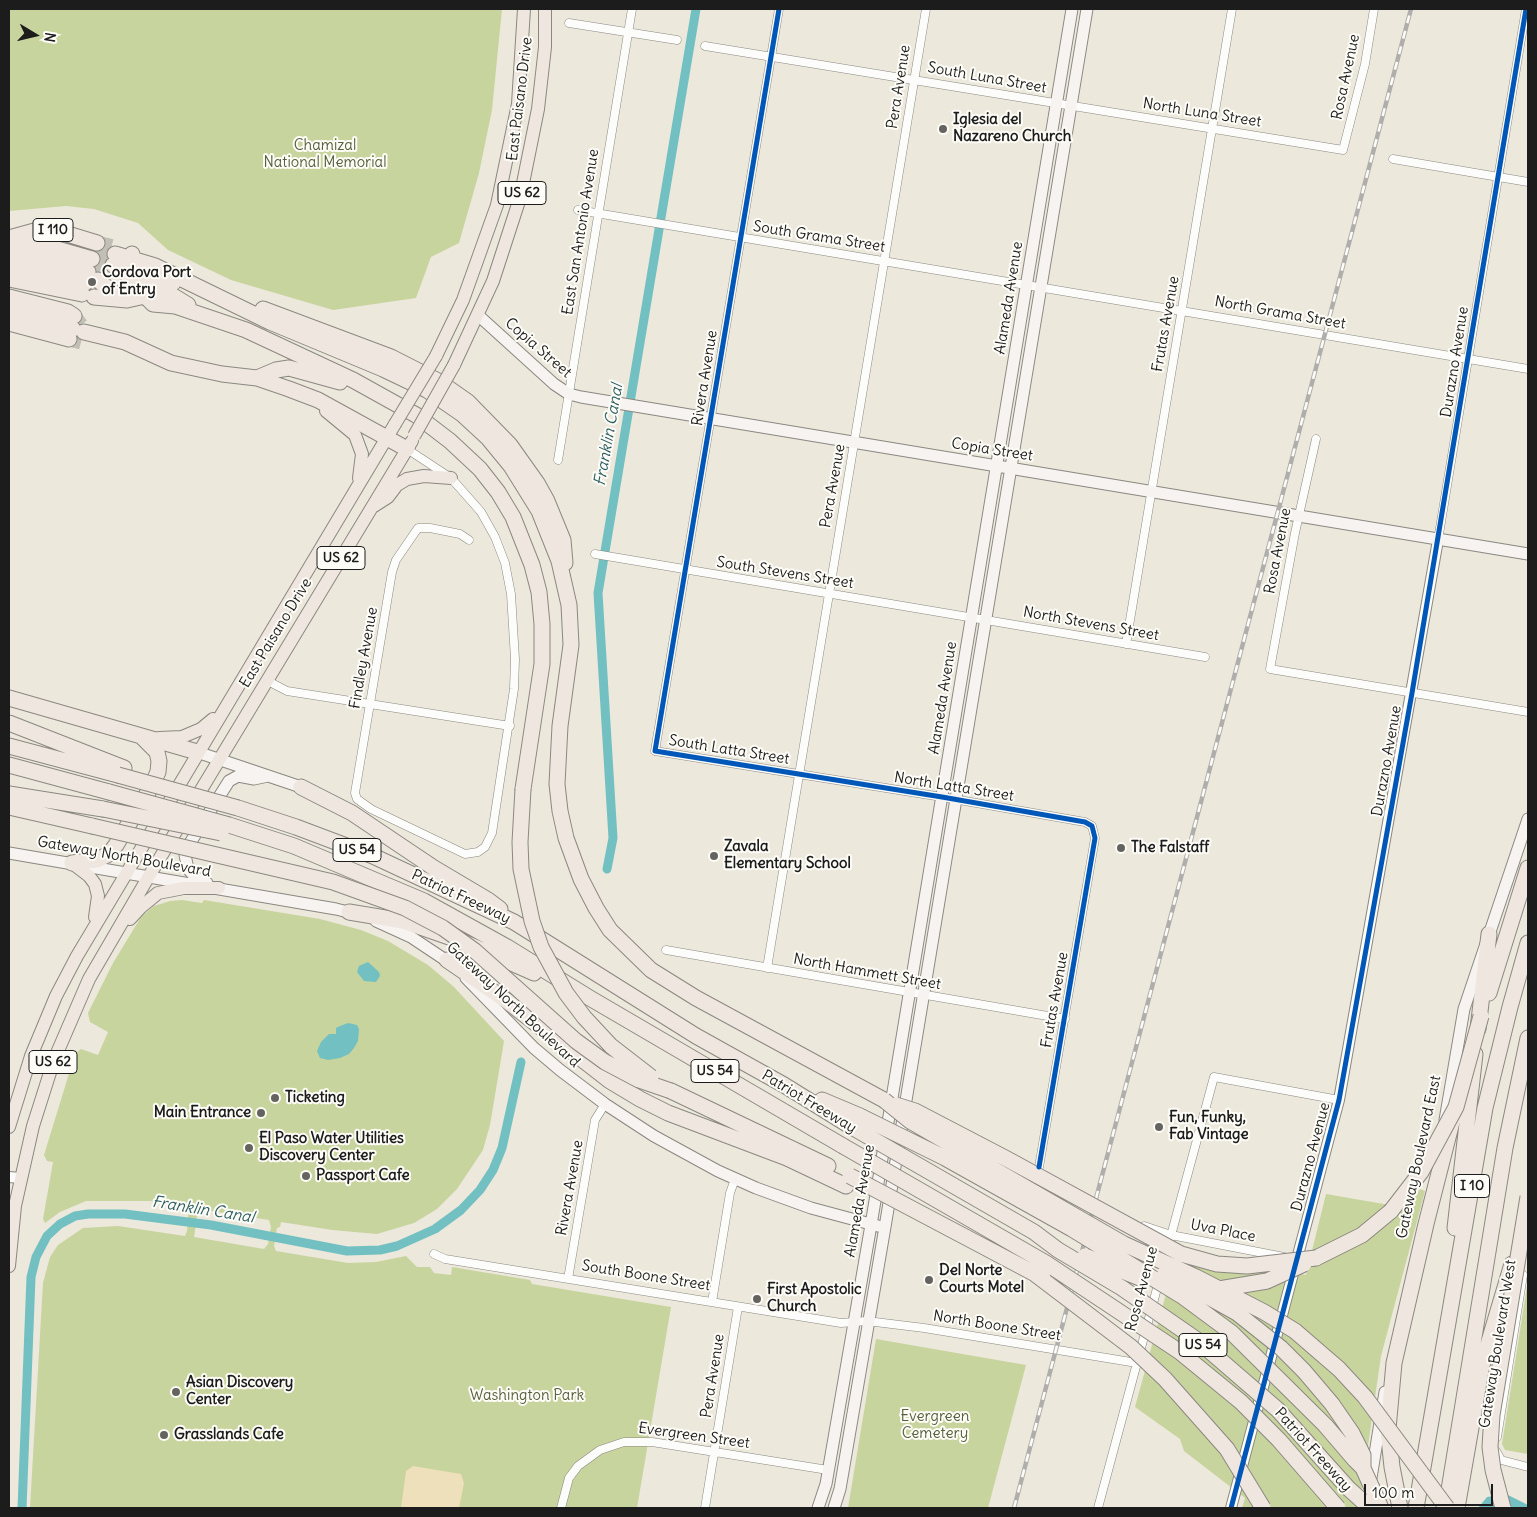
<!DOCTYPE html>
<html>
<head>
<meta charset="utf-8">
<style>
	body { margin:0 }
	#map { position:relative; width:1537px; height:1517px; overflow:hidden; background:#ece8dc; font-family:Delius,sans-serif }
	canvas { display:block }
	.frame { position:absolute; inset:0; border:10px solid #1c1c1c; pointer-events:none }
	.north { position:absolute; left:10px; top:10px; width:50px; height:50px; -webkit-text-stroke:4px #fdfcf7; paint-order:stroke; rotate:99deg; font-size:14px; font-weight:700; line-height:20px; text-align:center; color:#1c1c1c }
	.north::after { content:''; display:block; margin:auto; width:18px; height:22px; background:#1c1c1c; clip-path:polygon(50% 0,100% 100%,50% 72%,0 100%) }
	.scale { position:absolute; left:1364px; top:1484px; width:129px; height:22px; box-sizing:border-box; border:2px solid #1c1c1c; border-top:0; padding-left:6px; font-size:15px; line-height:18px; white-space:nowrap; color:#1c1c1c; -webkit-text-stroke:4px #fdfcf7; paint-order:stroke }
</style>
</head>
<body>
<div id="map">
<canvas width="1537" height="1517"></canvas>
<div class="frame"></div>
<div class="north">N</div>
<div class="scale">100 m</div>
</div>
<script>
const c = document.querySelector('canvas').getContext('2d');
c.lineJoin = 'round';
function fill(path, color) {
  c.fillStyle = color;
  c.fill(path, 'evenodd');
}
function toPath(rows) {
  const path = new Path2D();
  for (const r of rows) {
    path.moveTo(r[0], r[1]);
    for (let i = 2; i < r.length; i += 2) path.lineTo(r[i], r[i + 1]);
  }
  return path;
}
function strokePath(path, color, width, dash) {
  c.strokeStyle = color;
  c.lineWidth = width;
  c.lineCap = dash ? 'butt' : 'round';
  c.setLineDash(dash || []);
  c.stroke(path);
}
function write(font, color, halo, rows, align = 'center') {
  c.font = font + ' Delius,sans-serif';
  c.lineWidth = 4;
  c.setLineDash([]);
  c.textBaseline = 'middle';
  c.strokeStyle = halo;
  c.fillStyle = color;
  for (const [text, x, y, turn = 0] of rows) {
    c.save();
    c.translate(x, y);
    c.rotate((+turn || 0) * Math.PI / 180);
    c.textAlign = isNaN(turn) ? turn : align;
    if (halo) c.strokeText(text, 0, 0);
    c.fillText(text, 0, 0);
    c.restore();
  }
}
fill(toPath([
	[9,9,502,9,492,110,479,173,459,243,431,257,416,298,333,310,231,280,168,250,138,223,94,209,66,206,9,211],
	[182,900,202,903,204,900,320,919,361,930,388,941,428,965,454,987,504,1041,490,1125,483,1150,457,1189,437,1209,414,1223,377,1234,332,1230,281,1222,280,1227,277,1228,274,1246,276,1251,348,1263,376,1262,406,1256,417,1267,430,1267,434,1273,451,1275,452,1267,530,1280,532,1284,671,1307,637,1508,30,1508,43,1283,50,1257,58,1245,83,1228,118,1226,185,1236,187,1231,189,1207,151,1201,86,1201,60,1212,45,1223,43,1219,53,1162,47,1161,44,1155,75,1054,81,1049,98,1055,108,1032,90,1022,88,1013,113,963,141,917,154,906,170,901],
	[198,1209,269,1220,271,1227,268,1244,264,1249,194,1237],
	[1420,1189,1425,1191,1381,1356,1359,1508,1242,1508,1245,1498,1184,1451,1180,1439,1135,1407,1178,1250,1306,1275,1326,1194,1407,1208],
	[1528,1280,1528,1454,1505,1450,1502,1444],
	[876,1339,1026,1365,988,1508,848,1508]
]), '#c8d49d');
fill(toPath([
	[413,1466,461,1474,464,1483,459,1508,401,1508,406,1471]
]), '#ede0ba');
fill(toPath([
	[368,962,379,972,380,976,376,982,364,981,357,972,359,966],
	[348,1023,357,1025,359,1029,358,1041,354,1048,349,1054,340,1058,328,1060,320,1058,317,1051,321,1042,329,1034,336,1034,336,1028,340,1026],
	[1506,1494,1528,1505,1528,1508,1478,1508,1487,1497]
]), '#72c0c1');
strokePath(toPath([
	[607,869,613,838,598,593,696,9],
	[22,1508,31,1277,36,1257,47,1236,60,1224,75,1216,88,1214,125,1214,211,1225,347,1251,380,1250,397,1246,435,1229,461,1210,480,1190,493,1170,502,1148,521,1062]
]), '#72c0c1', 9);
strokePath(toPath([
	[97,243,117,248],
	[93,255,114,260],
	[90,265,102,268],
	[74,316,81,325],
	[69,339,81,342]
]), '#c2bfb6', 15, [15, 8]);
const minor = toPath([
	[779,9,655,751,942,797,1085,822,1092,826,1095,838,1039,1167],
	[569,23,677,40],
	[705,46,1343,150,1365,64,1374,9],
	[1393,159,1528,182],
	[578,210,1528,369],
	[1316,439,1295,533,1270,669,1528,712],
	[407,449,451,478,481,512,495,537,505,563,511,594,515,659,514,689,492,833,485,847,478,852,465,854,371,809,357,799,355,793,392,572,396,560,418,528,430,528,460,534,469,540],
	[558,460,632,9],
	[1438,540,1526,9],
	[595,554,1205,657],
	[1126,644,1232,9],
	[266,680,287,691,510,726],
	[666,950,1065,1019],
	[767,968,926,9],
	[1144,1226,1171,1235,1284,1257],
	[434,1254,445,1259,841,1323,867,1321,924,1328,1137,1363],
	[1163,1265,1214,1077,1339,1100],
	[568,1279,595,1120,605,1104],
	[712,1302,730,1193,735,1179],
	[1497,1437,1523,1275],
	[1496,1451,1501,1460,1528,1467],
	[561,1508,569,1478,578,1466,600,1450,624,1442,652,1442,828,1470],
	[705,1508,738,1307],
	[1098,1508,1159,1281]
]);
const tertiary = toPath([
	[9,1177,20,1178],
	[1231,1508,1339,1100,1438,540]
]);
const secondary = toPath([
	[479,316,554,384,569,394,581,397,1528,554],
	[197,752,301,787],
	[9,853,336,909,356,914],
	[207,883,195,877,188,869,185,855,190,843,229,781,238,776,254,779,268,776],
	[376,921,411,937,453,965],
	[466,978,534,1048,560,1070,605,1104,654,1136,718,1171,756,1188,811,1208,878,1226],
	[1445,1120,1464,1009,1528,819],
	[1370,1484,1385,1392],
	[818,1508,826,1484,871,1225,1072,9],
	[834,1508,840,1489,885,1227,1087,9]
]);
const primary = toPath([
	[436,356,463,300,497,205,518,104,524,9],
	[454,365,493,281,520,198,538,109,545,47,545,9],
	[326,411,355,435,362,454,359,478],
	[374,506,388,497,397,485,407,479,424,476,451,478],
	[159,738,182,737,201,729,213,719],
	[72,863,89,876,95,884,98,896,95,917],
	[130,919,141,907,158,893,184,888,219,888],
	[9,1127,31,1056,56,996,77,956,395,424],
	[9,1266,15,1206,33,1126,54,1060,89,979,149,876,412,441]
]);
const motorway = toPath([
	[9,238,38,230,51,229,97,243],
	[9,245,43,245,92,259],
	[115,254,155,266,270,322,383,369,427,390,462,414,488,438,511,466,539,511,559,561,569,605,571,645,560,726,557,784,560,811,566,838,581,879,596,908,610,930,651,970,696,998,884,1100],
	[132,254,129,280,170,294,188,305],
	[9,257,34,257,88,272],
	[113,265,173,283],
	[9,268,29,268,85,283],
	[9,279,82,294],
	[98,280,121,299],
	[9,297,68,312,74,316],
	[94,297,127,300,145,296,153,304,175,306,246,330,353,380,416,415,450,441,480,469,498,492,513,517,532,565,539,592,542,624,542,664,523,789],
	[263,309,391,357,438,381,468,402,510,445,537,483,547,501,563,540,565,563],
	[9,310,73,329],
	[9,323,69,339],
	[84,332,125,342,171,363,222,374,257,378,289,389,318,400,407,449],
	[257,378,276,370,289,368,340,382],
	[9,698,197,752],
	[9,723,124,768],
	[9,746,118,775],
	[9,765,109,792],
	[301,787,352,813,434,868,488,900,500,909],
	[9,794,103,809],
	[9,807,92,826],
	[238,808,296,827,373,856,514,922,696,1036,784,1085,850,1126],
	[229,825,294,846,424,901,507,947,588,997,843,1146],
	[72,863,97,860,109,854,116,845,150,789,158,772,159,761,157,752,143,738],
	[349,912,403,921,466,943,534,973],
	[447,960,507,1001,610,1081,640,1099,668,1113,787,1158,846,1186],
	[1489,993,1528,868],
	[1478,1029,1489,934],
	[671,1091,828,1166],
	[822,1100,860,1116],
	[1455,1228,1475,1054],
	[1316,1258,1362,1235,1391,1211],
	[1400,1508,1392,1467,1388,1429,1394,1363,1426,1224,1453,1118],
	[1416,1508,1485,1108,1510,1007,1528,943],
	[1446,1508,1505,1148,1528,1038],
	[1457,1508,1482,1365,1512,1264]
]);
strokePath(minor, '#8b8882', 9);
strokePath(tertiary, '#8b8882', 12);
strokePath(secondary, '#8b8882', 13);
strokePath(primary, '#8b8882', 14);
strokePath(motorway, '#8b8882', 17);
strokePath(minor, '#fcfcfa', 8);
strokePath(tertiary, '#fcfcfa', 10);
strokePath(secondary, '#f6f3f0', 11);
strokePath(primary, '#efe6df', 12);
strokePath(motorway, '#efe6df', 15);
const rail = toPath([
	[1014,1508,1411,9]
]);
strokePath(rail, '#afaeac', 4.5);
strokePath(rail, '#fdfcf7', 2.5, [8]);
const primaryBridge = toPath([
	[395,424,436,356],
	[414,436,454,365]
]);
const motorwayBridge = toPath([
	[118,775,238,808],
	[523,789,520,842,521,869,532,921,541,947,566,993,584,1017,611,1046,651,1077],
	[109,792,229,825],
	[103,809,221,833],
	[92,826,333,882,405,908,443,928,475,951,576,1041,605,1062,639,1080,671,1091],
	[884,1100,910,1121,1124,1244,1196,1277,1264,1312,1295,1331,1339,1369,1365,1397,1447,1508],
	[896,1105,915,1111,1007,1159,1181,1254,1217,1264,1247,1266,1316,1258],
	[860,1116,945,1158,1072,1229,1182,1296,1232,1333,1325,1425,1355,1460,1363,1468],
	[850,1126,1034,1232,1058,1250,1122,1288,1197,1340,1278,1410,1348,1488,1370,1508],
	[843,1146,1046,1263,1180,1352,1241,1402,1279,1440,1338,1508],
	[850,1176,1043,1278],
	[1391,1211,1421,1172,1456,1107,1481,1016],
	[1085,1256,1145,1280],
	[1165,1273,1237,1313,1281,1348,1304,1371,1332,1404,1352,1433,1363,1455,1363,1468,1381,1508],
	[1035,1274,1131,1347,1165,1379,1227,1449,1263,1508],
	[1219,1289,1267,1281,1304,1264],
	[1503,1508,1493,1470,1490,1447,1492,1415,1528,1197]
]);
strokePath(primaryBridge, '#8b8882', 14, []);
strokePath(motorwayBridge, '#8b8882', 17, []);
strokePath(primaryBridge, '#efe6df', 12);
strokePath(motorwayBridge, '#efe6df', 15);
strokePath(toPath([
	[779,9,655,751,942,797,1085,822,1092,826,1095,838,1039,1167],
	[1231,1508,1339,1100,1412,693,1526,9]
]), '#0057b8', 5);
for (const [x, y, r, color] of [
	[943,129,5,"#65635f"],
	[92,282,5,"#65635f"],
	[1121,848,5,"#65635f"],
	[714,856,5,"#65635f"],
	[275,1098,5,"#65635f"],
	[261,1113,5,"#65635f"],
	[1159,1127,5,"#65635f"],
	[249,1148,5,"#65635f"],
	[306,1176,5,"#65635f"],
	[929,1280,5,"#65635f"],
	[757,1299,5,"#65635f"],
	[176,1392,5,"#65635f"],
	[164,1435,5,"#65635f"]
]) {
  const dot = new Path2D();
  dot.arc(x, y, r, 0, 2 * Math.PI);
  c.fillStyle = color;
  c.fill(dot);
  strokePath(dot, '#fdfcf7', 2);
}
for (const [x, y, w] of [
	[522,193,48],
	[53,230,40],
	[341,558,48],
	[357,850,48],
	[53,1062,48],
	[715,1071,48],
	[1472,1186,35],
	[1203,1345,48]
]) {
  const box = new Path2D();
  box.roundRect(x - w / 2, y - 11.5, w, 23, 4);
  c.fillStyle = '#fdfcf7';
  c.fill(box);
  strokePath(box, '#1c1c1c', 1);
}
write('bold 14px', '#1c1c1c', null, [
	["US 62",522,193],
	["I 110",53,230],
	["US 62",341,558],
	["US 54",357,850],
	["US 62",53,1062],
	["US 54",715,1071],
	["I 10",1472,1186],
	["US 54",1203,1345]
]);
write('15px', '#1c1c1c', '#fdfcf7', [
	["Rosa Avenue",1346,77,-78],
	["South Luna Street",987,78,10],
	["Pera Avenue",899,87,-81],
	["East Paisano Drive",520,99,-83],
	["North Luna Street",1202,113,9],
	["East San Antonio Avenue",581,232,-81],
	["South Grama Street",819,237,9],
	["Alameda Avenue",1009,298,-81],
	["North Grama Street",1280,313,10],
	["Frutas Avenue",1166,324,-80],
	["Copia Street",538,348,41],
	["Durazno Avenue",1455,362,-81],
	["Rivera Avenue",705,378,-81],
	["Copia Street",992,450,9],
	["Pera Avenue",833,486,-80],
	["Rosa Avenue",1278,551,-79],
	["South Stevens Street",785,573,9],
	["North Stevens Street",1091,624,10],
	["East Paisano Drive",276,633,-59],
	["Findley Avenue",364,658,-80],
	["Alameda Avenue",943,698,-81],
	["South Latta Street",729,750,9],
	["Durazno Avenue",1387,761,-80],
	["North Latta Street",954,787,9],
	["Gateway North Boulevard",124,857,10],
	["Patriot Freeway",461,897,25],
	["North Hammett Street",867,972,10],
	["Frutas Avenue",1055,1000,-80],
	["Gateway North Boulevard",513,1005,43],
	["Patriot Freeway",809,1102,31],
	["Durazno Avenue",1311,1157,-75],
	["Gateway Boulevard East",1419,1157,-78],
	["Rivera Avenue",570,1188,-80],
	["Alameda Avenue",860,1201,-80],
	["Uva Place",1223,1231,11],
	["South Boone Street",646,1276,9],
	["Rosa Avenue",1142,1289,-75],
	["North Boone Street",997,1326,9],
	["Gateway Boulevard West",1498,1344,-81],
	["Pera Avenue",713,1376,-81],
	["Evergreen Street",694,1436,8],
	["Patriot Freeway",1313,1450,48]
]);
write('bold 15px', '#1c1c1c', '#fdfcf7', [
	["Iglesia del",953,120],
	["Nazareno Church",953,137],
	["Cordova Port",102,273],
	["of Entry",102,290],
	["Zavala",724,847],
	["Elementary School",724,864],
	["The Falstaff",1131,848],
	["Ticketing",285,1098],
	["Main Entrance",251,1113,"right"],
	["Fun, Funky,",1169,1118],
	["Fab Vintage",1169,1135],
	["El Paso Water Utilities",259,1139],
	["Discovery Center",259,1156],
	["Passport Cafe",316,1176],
	["Del Norte",939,1271],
	["Courts Motel",939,1288],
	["First Apostolic",767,1290],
	["Church",767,1307],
	["Asian Discovery",186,1383],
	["Center",186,1400],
	["Grasslands Cafe",174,1435]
], 'left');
write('15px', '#555f3b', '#fdfcf7', [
	["Chamizal",325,146],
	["National Memorial",325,163],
	["Washington Park",527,1396],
	["Evergreen",935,1417],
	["Cemetery",935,1434]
]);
write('italic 16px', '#2b5e61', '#fdfcf7', [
	["Franklin Canal",609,435,-80],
	["Franklin Canal",203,1210,9]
]);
</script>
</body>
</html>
